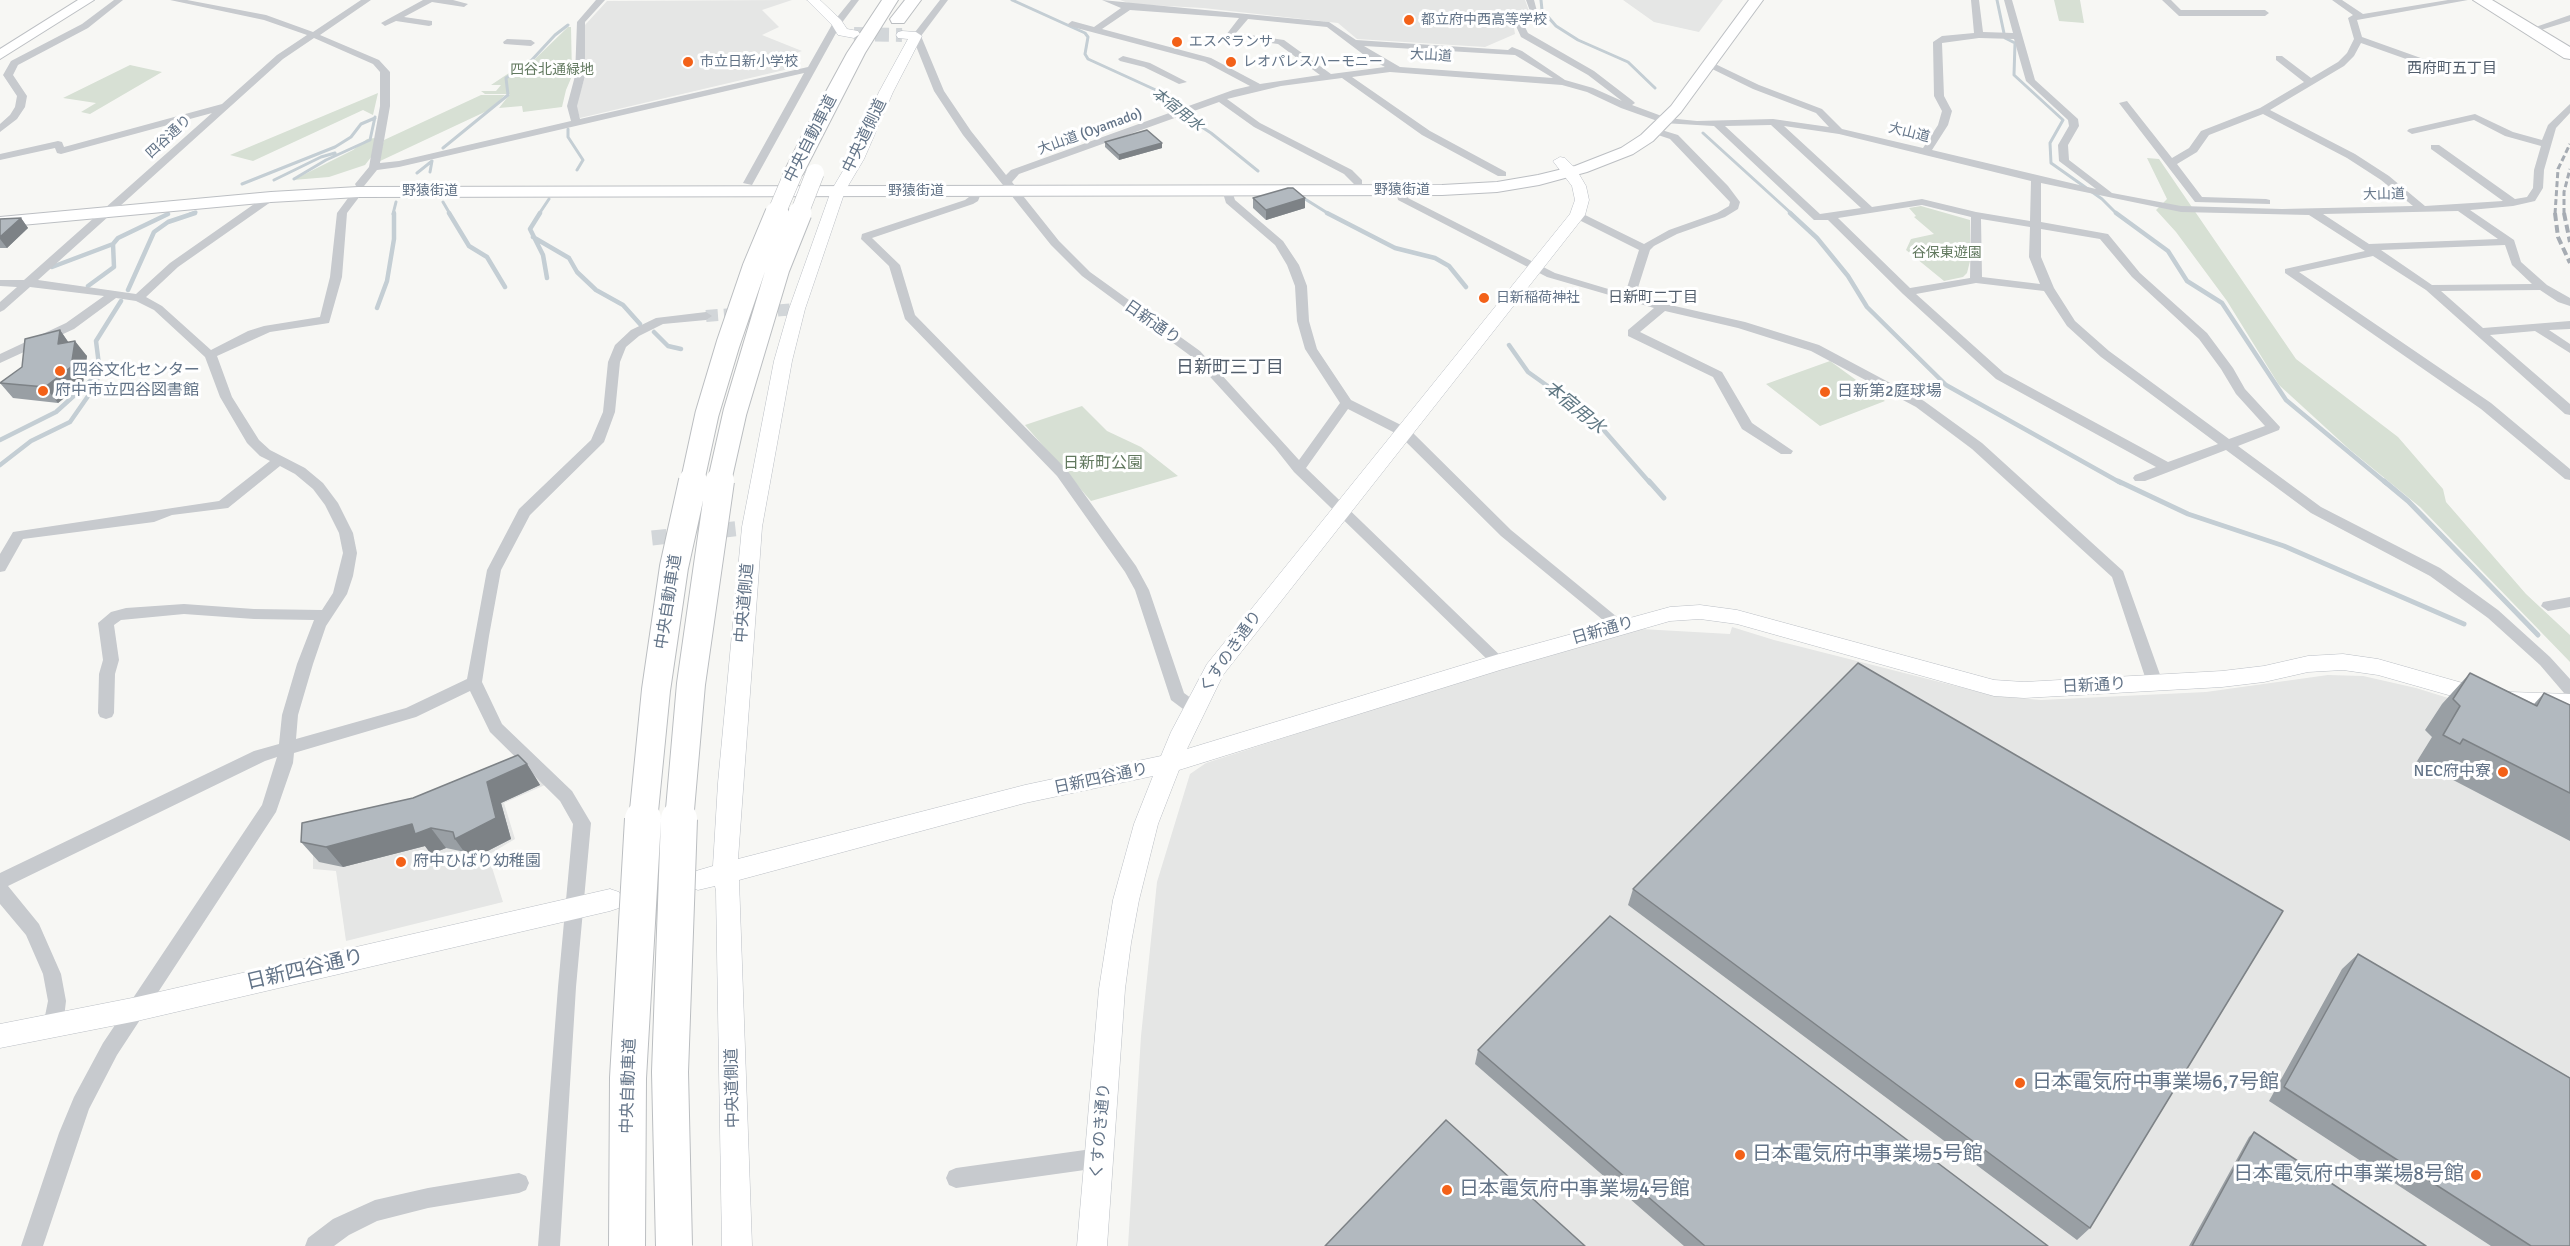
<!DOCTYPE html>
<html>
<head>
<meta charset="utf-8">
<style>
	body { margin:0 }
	canvas { display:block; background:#f7f7f4 }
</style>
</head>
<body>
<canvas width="2570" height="1246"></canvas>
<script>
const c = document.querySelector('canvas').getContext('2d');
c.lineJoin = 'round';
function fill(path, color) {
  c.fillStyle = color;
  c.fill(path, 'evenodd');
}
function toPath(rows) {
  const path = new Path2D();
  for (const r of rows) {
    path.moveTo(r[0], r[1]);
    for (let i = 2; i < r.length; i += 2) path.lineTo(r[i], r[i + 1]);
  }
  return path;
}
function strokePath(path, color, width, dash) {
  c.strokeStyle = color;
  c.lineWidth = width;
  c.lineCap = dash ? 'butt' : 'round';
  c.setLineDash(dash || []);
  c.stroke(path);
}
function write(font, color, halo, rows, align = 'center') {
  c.font = font + ' Signika,"Noto Sans JP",sans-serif';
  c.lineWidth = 6;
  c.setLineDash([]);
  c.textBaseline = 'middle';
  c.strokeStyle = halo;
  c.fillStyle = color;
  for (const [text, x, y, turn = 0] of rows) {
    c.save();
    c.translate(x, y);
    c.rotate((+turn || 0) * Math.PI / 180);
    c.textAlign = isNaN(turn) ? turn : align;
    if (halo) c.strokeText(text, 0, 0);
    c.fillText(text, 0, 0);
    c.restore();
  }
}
fill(toPath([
	[792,0,762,10,779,27,762,35,802,51,784,57,797,67,580,118,576,106,585,77,585,25,607,1],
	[1120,0,1525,0,1529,11,1512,16,1515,34,1485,47,1357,39,1338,23,1203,8,1131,4],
	[1623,0,1723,0,1699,32,1654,22],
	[1732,627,1774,640,1995,696,2041,700,2082,698,2206,692,2328,675,2363,676,2416,688,2474,706,2570,726,2570,1246,1128,1246,1141,1036,1157,882,1190,774,1206,763,1483,674,1641,629,1730,634],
	[531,773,545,785,504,803,515,839,488,855,503,902,346,941,336,871,313,869,313,842]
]), '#e5e6e5');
fill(toPath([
	[2054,0,2080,0,2084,23,2059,21],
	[568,27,571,27,572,76,566,90,562,107,523,112,522,106,499,108,510,94,485,94,481,91,496,91,501,85,491,85,530,59,535,59],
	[130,65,162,72,90,114,81,112,96,103,63,98],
	[378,93,373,115,363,110,253,161,230,155],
	[481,95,505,95,489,110,378,162,384,140],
	[375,138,372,156,365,165,329,177,293,180,353,150,367,139],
	[2147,158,2159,159,2296,359,2398,437,2443,489,2446,502,2526,594,2570,635,2570,662,2420,507,2349,449,2279,385,2227,301,2176,232,2156,210,2167,199],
	[1921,206,1970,220,1970,261,1967,273,1963,277,1944,281,1906,250,1911,239,1934,234,1914,217,1916,216,1909,208],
	[1830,361,1885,401,1820,426,1766,384],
	[1082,406,1107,431,1141,447,1178,476,1091,501,1025,425]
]), '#d7e0d4');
strokePath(toPath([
	[1012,0,1085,33,1088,37,1085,54,1088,59,1158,91,1174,109,1211,133,1258,171],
	[1541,0,1542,10,1556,26,1578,40,1628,62,1655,88],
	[1997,0,2005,38,2015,43,2014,75,2063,120,2050,143,2051,163,2102,199,2117,214],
	[568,129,568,137,583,160,577,170],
	[1703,133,1792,214],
	[443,148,508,95,506,78,529,63,555,35,568,25],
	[430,172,432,161],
	[417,173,432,161],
	[294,179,326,160,370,140,375,117],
	[274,180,321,157,335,153],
	[242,184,335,147,351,137,361,124,375,118],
	[1305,199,1329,214],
	[443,202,450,214],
	[190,214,196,212],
	[393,214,396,202],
	[539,214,549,199]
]), '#c4ced4', 3);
strokePath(toPath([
	[449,213,469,246,487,257,505,287],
	[540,213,530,229,543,255,547,278],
	[1327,213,1395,248,1435,258,1449,266,1466,287],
	[1790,213,1817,238,1848,276,1867,307,1946,385,2121,483],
	[2116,213,2168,251,2187,281,2222,303,2286,400,2386,483],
	[533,237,569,258,577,272,596,290,623,305,640,324],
	[52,267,113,244],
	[88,286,114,267,113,244,118,238,168,214],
	[128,290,154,232,168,222,195,213],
	[377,308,387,281,394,239,394,213],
	[654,332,668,346,681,349],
	[1509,345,1528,372,1594,419,1650,483],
	[0,440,56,412,98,374],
	[0,465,31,441,70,422,93,389,100,373,96,341,121,301]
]), '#c4ced4', 4.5);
strokePath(toPath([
	[1649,481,1664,498],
	[2118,481,2188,514,2284,546,2464,624],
	[2384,481,2408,501,2538,635]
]), '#c4ced4', 5);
strokePath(toPath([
	[706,316,797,309]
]), '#d2d6d9', 12, [12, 6]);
strokePath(toPath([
	[652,538,752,527]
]), '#d2d6d9', 15, [15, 8]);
strokePath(toPath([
	[854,34,902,35]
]), '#d2d6d9', 14, [14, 7]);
const secondary = toPath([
	[807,0,820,0,841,20,847,29,858,31,860,34,854,38,838,35,832,25,807,0],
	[902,31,916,32,922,36,893,92,864,159,845,191,805,309,792,361,762,527,738,859,1025,785,1161,756,1171,732,1207,664,1570,214,1575,200,1572,186,1553,161,1560,157,1565,158,1576,169,1586,186,1589,200,1585,215,1223,675,1187,749,1499,654,1670,607,1700,605,1737,610,1994,680,2024,682,2222,671,2264,666,2308,656,2343,654,2378,659,2466,684,2510,692,2570,694,2570,710,2510,708,2466,700,2378,675,2343,670,2308,672,2264,682,2222,687,2024,698,1994,696,1737,624,1700,619,1670,621,1500,670,1179,770,1158,824,1139,900,1131,943,1125,989,1107,1246,1077,1246,1099,989,1113,900,1134,824,1153,776,1025,803,739,880,752,1246,722,1246,716,891,715,886,698,890,689,887,686,880,689,873,713,866,718,783,742,527,774,361,789,309,831,191,850,159,879,92,908,39,898,38,896,35,898,32,902,31],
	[610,889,619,892,623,900,619,908,610,911,137,1021,0,1048,0,1024,137,997,610,889]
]);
const primary = toPath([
	[78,0,94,0,0,59,0,49,78,0],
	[1749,0,1763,0,1681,112,1653,141,1633,154,1587,172,1539,185,1497,192,1442,195,358,197,271,202,0,227,0,217,271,192,358,187,1442,185,1497,182,1538,175,1575,166,1621,148,1641,135,1671,106,1749,0]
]);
const highway = toPath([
	[882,0,898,0,865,53,803,174,800,178,793,180,786,178,783,174,804,132,847,53,882,0],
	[905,0,921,0,904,23,892,23,890,19,905,0],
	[2473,0,2492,0,2570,47,2570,59,2564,58,2473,0]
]);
strokePath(secondary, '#bbbfc5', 1);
strokePath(primary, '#bcbfc3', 2);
strokePath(highway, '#bbbec1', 2);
fill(toPath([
	[114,0,123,0,88,28,18,65,13,75,27,96,25,107,17,119,0,132,0,124,10,115,15,107,17,96,3,75,11,61,82,24,114,0],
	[170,0,187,0,266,15,313,32,361,0,371,0,320,35,379,60,390,72,390,106,380,163,399,161,571,121,567,106,575,76,577,22,596,0,605,0,585,22,585,76,577,106,580,119,808,67,834,21,851,0,859,0,841,24,752,185,743,183,804,73,399,167,377,170,364,186,356,186,355,184,369,167,380,106,380,72,373,64,314,38,283,59,38,280,136,294,170,263,267,195,275,195,275,199,178,267,146,297,162,306,211,350,248,331,264,326,320,317,330,277,337,213,354,190,363,192,347,213,342,277,329,323,270,332,217,356,232,397,259,440,270,450,305,468,323,483,338,503,353,533,357,553,353,576,347,594,326,626,313,664,298,715,296,739,406,708,467,679,487,570,519,509,591,440,603,412,608,362,615,345,631,330,656,318,706,312,712,316,706,320,663,324,639,336,626,347,620,362,615,412,604,442,530,515,501,570,489,636,482,682,502,724,572,791,591,823,576,987,560,1246,538,1246,558,987,573,824,560,801,490,732,470,691,416,717,294,753,293,763,276,812,117,1055,89,1109,43,1246,21,1246,59,1133,74,1097,103,1043,262,805,277,757,265,761,8,886,39,924,61,974,66,1001,63,1026,60,1032,53,1035,46,1032,43,1026,48,1001,43,974,26,935,0,904,0,873,254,751,279,744,282,715,297,664,314,620,254,619,184,614,121,620,114,625,119,660,115,674,114,713,112,717,106,719,100,717,98,713,99,674,103,660,98,623,111,612,126,608,184,604,254,609,322,610,333,593,343,553,339,533,325,505,313,489,295,474,280,466,228,508,172,515,154,522,23,539,5,571,0,572,0,554,13,532,219,501,270,461,260,456,247,443,220,397,205,357,154,310,136,301,116,298,74,329,0,363,0,354,66,323,104,296,30,287,4,310,0,312,0,302,17,287,0,286,0,280,24,280,212,113,61,154,57,153,55,148,0,160,0,154,58,141,62,142,64,147,222,104,277,55,307,35,264,20,170,0],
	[423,0,453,0,468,4,464,7,432,2,404,17,432,21,432,25,429,26,396,21,385,26,381,23,423,0],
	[940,0,948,0,921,36,944,91,971,131,1006,175,1011,170,1233,90,1250,86,1205,62,1069,26,1068,24,1072,21,1094,27,1121,8,1102,0,1329,22,1356,40,1508,50,1512,47,1522,51,1565,80,1593,88,1622,101,1588,75,1521,37,1512,17,1530,11,1526,0,1534,0,1538,15,1521,19,1528,33,1594,71,1633,101,1635,103,1632,105,1667,118,1697,121,1773,119,1829,127,1816,113,1753,89,1706,66,1706,62,1709,61,1759,85,1822,109,1842,129,1923,148,1938,125,1942,111,1934,96,1933,42,1942,36,1974,33,1971,0,1979,0,1983,32,2013,33,2004,0,2012,0,2035,80,2078,119,2079,126,2068,145,2069,160,2112,193,2181,206,2282,209,2413,206,2381,180,2347,158,2263,114,2209,135,2197,152,2177,164,2202,197,2266,199,2270,200,2270,204,2195,202,2119,103,2127,101,2172,158,2189,148,2201,131,2260,108,2304,82,2276,60,2276,56,2282,56,2311,78,2338,62,2347,53,2354,39,2348,18,2353,15,2332,0,2342,0,2363,14,2448,0,2468,0,2357,20,2362,37,2460,72,2460,76,2454,76,2361,43,2354,56,2344,66,2270,110,2355,154,2389,176,2425,206,2503,201,2431,149,2431,145,2439,145,2515,199,2527,197,2533,188,2534,170,2541,146,2505,136,2474,120,2412,134,2407,131,2409,129,2475,114,2513,132,2542,140,2548,125,2570,104,2570,113,2556,128,2544,170,2543,188,2535,201,2513,206,2470,210,2514,240,2521,262,2547,285,2570,298,2570,306,2558,302,2540,290,2441,291,2483,328,2570,321,2570,329,2549,330,2570,344,2570,353,2535,331,2490,335,2570,404,2570,415,2565,414,2426,290,2373,256,2299,272,2491,403,2570,469,2570,480,2565,479,2481,409,2285,273,2285,269,2365,251,2309,215,2181,212,2041,183,2041,222,2108,234,2140,273,2207,333,2233,368,2245,389,2280,427,2279,430,2238,446,2321,507,2440,568,2498,610,2550,657,2570,679,2570,695,2564,693,2540,665,2488,618,2430,576,2311,513,2226,450,2145,481,2135,481,2133,478,2135,475,2156,467,1996,379,1903,294,1828,220,1814,220,1714,126,1663,123,1621,108,1587,92,1562,85,1390,72,1352,77,1430,131,1506,172,1506,176,1498,176,1422,135,1342,78,1281,86,1227,99,1260,123,1352,170,1362,180,1362,184,1354,184,1344,174,1254,127,1219,102,1019,174,1012,182,1059,241,1090,272,1200,351,1299,460,1340,403,1305,349,1297,321,1295,286,1287,265,1275,245,1226,203,1222,190,1223,188,1231,188,1235,200,1283,241,1299,265,1307,286,1309,321,1317,349,1351,400,1409,429,1511,530,1628,626,1625,630,1615,630,1501,536,1399,435,1348,409,1306,468,1507,662,1504,666,1494,666,1294,472,1275,448,1192,357,1082,276,1051,245,963,135,934,91,912,36,940,0],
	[1130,10,1239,18,1226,35,1227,37,1278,44,1320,75,1260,84,1211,58,1102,29,1130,10],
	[1248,19,1327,27,1368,58,1385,67,1331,74,1284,40,1236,33,1248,19],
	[1979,38,2014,39,2026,81,2068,120,2069,126,2058,145,2059,161,2096,189,1932,150,1948,125,1952,111,1944,96,1942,43,1979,38],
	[1364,46,1515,55,1553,78,1400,67,1364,46],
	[1771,125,1861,208,1820,214,1725,126,1771,125],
	[1784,126,1839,134,2031,181,2030,221,1976,212,1922,199,1872,207,1784,126],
	[1922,205,1971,217,1970,278,1910,288,1838,218,1922,205],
	[2458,211,2498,239,2369,244,2323,214,2458,211],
	[1981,219,2030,227,2029,257,2040,284,1982,277,1981,219],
	[2041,229,2100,239,2132,277,2199,339,2221,369,2236,394,2265,426,2229,439,2109,351,2075,321,2054,288,2041,257,2041,229],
	[2505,245,2512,265,2532,284,2432,285,2381,250,2505,245],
	[1976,283,2044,291,2067,326,2101,357,2218,444,2168,462,2004,373,1916,294,1976,283],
	[2162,0,2171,0,2181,10,2265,10,2269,13,2265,16,2179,16,2162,0],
	[2570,15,2570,21,2531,33,2527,30,2570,15],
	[507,39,531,40,535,43,531,46,504,44,503,42,507,39],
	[1123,56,1150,63,1187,82,1179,84,1144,67,1120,61,1118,59,1123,56],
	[1655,128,1678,135,1728,186,1740,202,1738,209,1725,217,1677,234,1654,246,1650,250,1635,297,1745,322,1819,345,1924,401,1982,443,2123,571,2163,683,2161,687,2155,689,2149,687,2147,683,2112,577,1972,449,1916,407,1811,351,1738,328,1665,311,1640,332,1722,372,1752,423,1793,451,1791,454,1781,454,1742,429,1713,377,1628,336,1628,330,1654,308,1547,277,1398,200,1396,190,1405,188,1408,198,1555,273,1625,294,1639,250,1573,217,1573,213,1581,213,1644,244,1669,230,1717,213,1729,206,1730,202,1670,139,1652,133,1650,131,1655,128],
	[977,188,982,191,978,201,973,204,872,238,900,265,915,315,1067,470,1136,566,1149,590,1184,693,1199,704,1201,708,1199,712,1187,712,1171,700,1135,590,1125,572,1057,476,905,319,889,266,861,239,862,234,965,200,969,197,973,189,977,188],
	[2570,597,2570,607,2548,611,2541,606,2543,602,2570,597],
	[1099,1148,1106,1151,1109,1158,1106,1165,1099,1168,956,1188,949,1185,946,1178,949,1171,956,1168,1099,1148],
	[519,1173,526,1176,529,1183,526,1190,519,1193,428,1208,377,1221,349,1235,334,1246,305,1246,308,1238,333,1219,375,1200,428,1188,519,1173]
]), '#c7cace');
fill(secondary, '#fff');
fill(primary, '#fff');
fill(highway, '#fff');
strokePath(toPath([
	[2555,214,2558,169,2570,144],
	[2564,214,2564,192,2570,169]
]), '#a6acb3', 3, [6, 3]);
strokePath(toPath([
	[2555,213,2558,237,2570,263],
	[2564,213,2570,242]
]), '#a6acb3', 4, [8, 4]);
const highwayBridgeFar3 = toPath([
	[776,214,793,174],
	[799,214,815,173]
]);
const highwayBridgeFar2 = toPath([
	[692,483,707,414,728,344,754,268,777,213],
	[719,483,735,412,778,268,800,213]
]);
const highwayBridgeFar1 = toPath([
	[643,821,656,690,674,567,693,481],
	[679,821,691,684,720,481]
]);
const highwayBridge = toPath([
	[627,1246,628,1078,643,819],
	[674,1246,670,1072,679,819]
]);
strokePath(highwayBridgeFar3, '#bbbec1', 19, []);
strokePath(highwayBridgeFar2, '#bbbec1', 25, []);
strokePath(highwayBridgeFar1, '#bbbec1', 30, []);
strokePath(highwayBridge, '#bbbec1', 38, []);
strokePath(highwayBridgeFar3, '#fff', 18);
strokePath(highwayBridgeFar2, '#fff', 23);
strokePath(highwayBridgeFar1, '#fff', 28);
strokePath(highwayBridge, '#fff', 36);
fill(toPath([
	[1105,142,1162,148,1119,160,1105,147],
	[1253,198,1305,208,1266,220,1253,208],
	[21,218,28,228,7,248,0,248,0,219],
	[60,330,68,342,87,356,83,383,58,403,13,398,0,383,22,367],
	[2470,673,2534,704,2544,693,2570,705,2570,841,2434,770,2430,775,2414,766,2432,737,2425,730,2442,704],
	[527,764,540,785,501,803,511,839,470,860,465,852,446,848,431,854,425,846,343,867,319,862,301,842,413,798],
	[1633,889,2090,1228,2077,1240,1628,905],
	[2358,954,2570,1246,2491,1246,2269,1101,2342,969],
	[1478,1050,2048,1246,1684,1246,1475,1064],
	[2254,1132,2426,1246,2189,1246,2249,1137]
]), '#999fa4');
fill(toPath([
	[1162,143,1162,148,1119,160,1119,155],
	[1305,198,1305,208,1266,220,1266,210],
	[21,218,28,228,7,248,0,239,0,237],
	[60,330,71,346,58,344],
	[75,341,87,356,83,383,58,403,45,387],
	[527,764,540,785,501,803,511,839,470,860,455,839,487,782],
	[412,824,431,828,446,848,431,854,425,846,343,867,326,847]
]), '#7d8286');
const building = toPath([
	[1147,130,1162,143,1119,155,1105,142,1147,130],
	[1288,188,1293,188,1305,198,1266,210,1253,198,1288,188],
	[21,218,0,237,0,219,21,218],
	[60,330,58,344,75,341,71,367,45,387,0,383,22,367,25,339,60,330],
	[1858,663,2283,911,2090,1228,1633,889,1858,663],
	[2470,673,2537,706,2544,693,2570,705,2570,793,2463,739,2460,744,2443,735,2460,706,2453,699,2470,673],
	[518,755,527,764,487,782,496,818,455,839,453,832,431,828,415,834,412,824,326,847,301,842,302,823,413,798,518,755],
	[1610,916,2048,1246,1705,1246,1478,1050,1610,916],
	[2358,954,2570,1078,2570,1246,2531,1246,2284,1087,2358,954],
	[1446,1120,1585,1246,1325,1246,1446,1120],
	[2254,1132,2426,1246,2192,1246,2254,1132]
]);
fill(building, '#b2b9bf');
strokePath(building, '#7d8286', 1.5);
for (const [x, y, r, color] of [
	[1409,20,6,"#f36118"],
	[1177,42,6,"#f36118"],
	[688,62,6,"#f36118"],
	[1231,62,6,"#f36118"],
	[1484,298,6,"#f36118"],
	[60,371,6,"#f36118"],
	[43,391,6,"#f36118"],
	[1825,392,6,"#f36118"],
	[2503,772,6,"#f36118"],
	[401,862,6,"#f36118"],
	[2020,1083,6,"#f36118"],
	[1740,1155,6,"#f36118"],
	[2476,1175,6,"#f36118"],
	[1447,1190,6,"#f36118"]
]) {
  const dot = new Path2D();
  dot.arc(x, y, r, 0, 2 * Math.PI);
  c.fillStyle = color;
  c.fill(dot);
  strokePath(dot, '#fff', 2);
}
write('14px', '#637488', '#fff', [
	["都立府中西高等学校",1421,20],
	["エスペランサ",1189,42],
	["市立日新小学校",700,62],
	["レオパレスハーモニー",1243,62],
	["日新稲荷神社",1496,298]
], 'left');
write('14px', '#637488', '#fff', [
	["大山道",1431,56,3],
	["大山道 (Oyamado)",1090,132,-20],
	["大山道",1909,133,14],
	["四谷通り",169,137,-43],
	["野猿街道",1402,190],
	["野猿街道",430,191],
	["野猿街道",916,191],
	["大山道",2384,195,-1]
]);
write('14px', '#62795f', '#fff', [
	["四谷北通緑地",552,70],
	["谷保東遊園",1947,253]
]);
write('15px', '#525e6c', '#fff', [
	["西府町五丁目",2452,69],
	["日新町二丁目",1653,298]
]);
write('italic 15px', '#5f7783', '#fff', [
	["本宿用水",1177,110,38]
]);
write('16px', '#637488', '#fff', [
	["中央道側道",865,136,-64],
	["中央自動車道",811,139,-63],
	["日新通り",1152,323,35],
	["中央自動車道",669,602,-81],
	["中央道側道",745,603,-85],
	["日新通り",1603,631,-16],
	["くすのき通り",1231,652,-55],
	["日新通り",2094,686,-3],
	["日新四谷通り",1101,779,-12],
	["中央自動車道",629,1086,-88],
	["中央道側道",733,1088,-91],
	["くすのき通り",1101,1131,-85]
]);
write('16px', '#637488', '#fff', [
	["四谷文化センター",72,371],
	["府中市立四谷図書館",55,391],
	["日新第2庭球場",1837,392],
	["NEC府中寮",2491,772,"right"],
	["府中ひばり幼稚園",413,862]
], 'left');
write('16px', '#62795f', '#fff', [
	["日新町公園",1103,464]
]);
write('18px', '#525e6c', '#fff', [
	["日新町三丁目",1230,368]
]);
write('italic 18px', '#5f7783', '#fff', [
	["本宿用水",1574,408,39]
]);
write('20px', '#637488', '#fff', [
	["日新四谷通り",305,970,-13]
]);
write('20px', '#637488', '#fff', [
	["日本電気府中事業場6,7号館",2032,1083],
	["日本電気府中事業場5号館",1752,1155],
	["日本電気府中事業場8号館",2464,1175,"right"],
	["日本電気府中事業場4号館",1459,1190]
], 'left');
</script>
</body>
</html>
